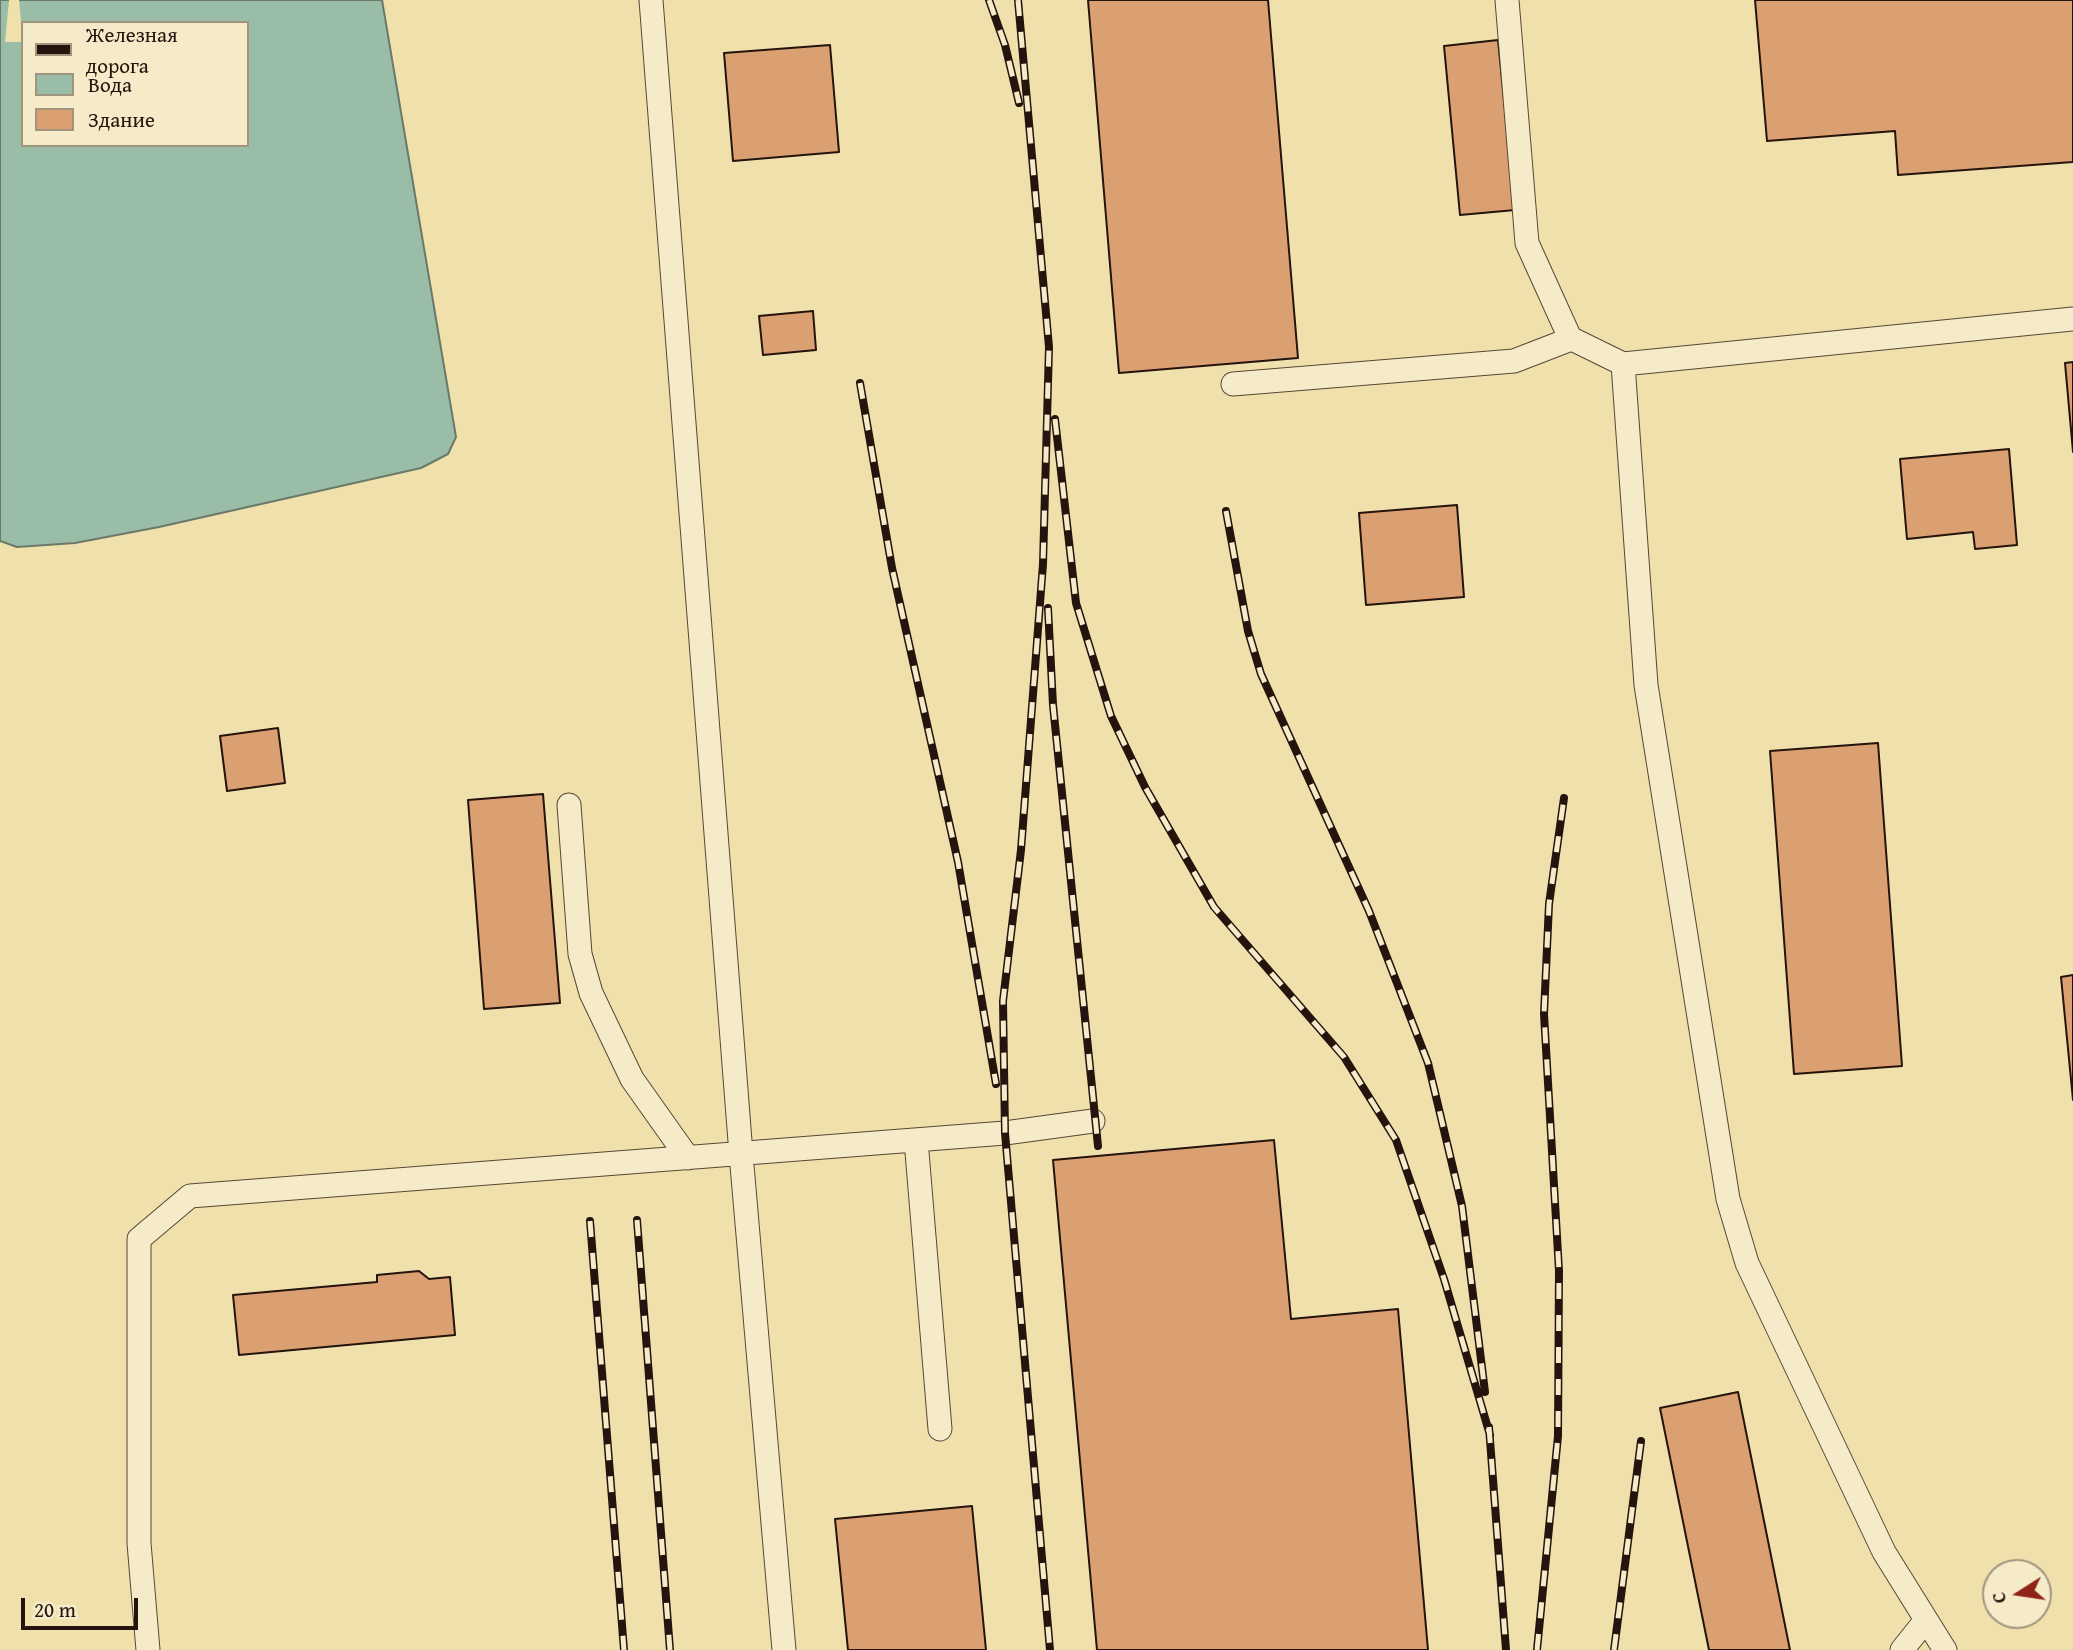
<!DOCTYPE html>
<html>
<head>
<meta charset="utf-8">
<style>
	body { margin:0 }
	#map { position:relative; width:2073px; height:1650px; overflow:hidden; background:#efe0ac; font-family:"Gentium Book Plus",serif }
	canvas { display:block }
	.legend { position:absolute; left:21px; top:21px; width:228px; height:126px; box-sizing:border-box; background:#f5ebc9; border:2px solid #a1957e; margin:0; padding:9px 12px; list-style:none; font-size:21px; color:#24140d }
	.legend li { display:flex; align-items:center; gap:14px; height:35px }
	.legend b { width:35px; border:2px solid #a1957e }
	.north { position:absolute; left:1982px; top:1559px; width:70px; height:70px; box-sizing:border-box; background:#f5ebc9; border:2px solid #a1957e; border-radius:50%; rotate:258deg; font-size:19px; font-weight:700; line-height:28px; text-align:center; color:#24140d }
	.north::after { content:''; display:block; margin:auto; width:24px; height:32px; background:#8f2418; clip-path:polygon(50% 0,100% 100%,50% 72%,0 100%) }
	.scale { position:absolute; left:21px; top:1598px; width:117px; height:32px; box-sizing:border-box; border:4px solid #24140d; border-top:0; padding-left:9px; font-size:21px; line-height:24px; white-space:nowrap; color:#24140d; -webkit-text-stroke:5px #f5ebc9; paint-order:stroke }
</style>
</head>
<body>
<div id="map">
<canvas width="2073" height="1650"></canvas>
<ul class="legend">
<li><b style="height:9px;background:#24140d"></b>Железная дорога</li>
<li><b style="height:19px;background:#9abda8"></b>Вода</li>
<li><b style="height:19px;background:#dba071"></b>Здание</li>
</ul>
<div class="north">С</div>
<div class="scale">20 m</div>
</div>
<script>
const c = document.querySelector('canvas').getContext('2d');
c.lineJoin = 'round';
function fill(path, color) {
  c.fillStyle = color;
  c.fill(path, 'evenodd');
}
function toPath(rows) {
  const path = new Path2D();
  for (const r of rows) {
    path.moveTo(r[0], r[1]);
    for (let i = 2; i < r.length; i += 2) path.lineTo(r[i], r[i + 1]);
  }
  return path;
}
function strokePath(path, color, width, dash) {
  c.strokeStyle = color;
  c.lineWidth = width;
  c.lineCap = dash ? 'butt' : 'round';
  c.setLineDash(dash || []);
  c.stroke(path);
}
const water = toPath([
	[0,0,382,0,456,437,448,454,421,468,159,527,75,543,17,547,0,541,0,0],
	[23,23,247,23,247,145,23,145,23,23]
]);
fill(water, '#9abda8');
strokePath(water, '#6b796a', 2);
fill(toPath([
	[9,0,19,0,23,42,5,42]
]), '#efe0ac');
const building = toPath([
	[1088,0,1268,0,1298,358,1119,373,1088,0],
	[1755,0,2073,0,2073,162,1898,175,1895,131,1767,141,1755,0],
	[1498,40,1515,210,1460,215,1444,46,1498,40],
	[830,45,839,152,733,161,724,53,830,45],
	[813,311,816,350,763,355,759,316,813,311],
	[2073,362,2073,452,2065,363,2073,362],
	[2009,449,2017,545,1975,549,1973,532,1907,539,1900,459,2009,449],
	[1457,505,1464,597,1366,605,1359,513,1457,505],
	[278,728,285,783,227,791,220,736,278,728],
	[1878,743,1902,1066,1794,1074,1770,751,1878,743],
	[543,794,560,1003,484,1009,468,800,543,794],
	[2073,975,2073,1100,2061,977,2073,975],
	[1274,1140,1291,1319,1398,1309,1428,1650,1097,1650,1053,1160,1274,1140],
	[419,1271,429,1279,450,1277,455,1335,239,1355,233,1295,377,1282,377,1275,419,1271],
	[1738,1392,1790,1650,1709,1650,1660,1408,1738,1392],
	[972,1506,986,1650,848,1650,835,1519,972,1506]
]);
fill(building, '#dba071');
strokePath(building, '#24140d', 2);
const lane = toPath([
	[651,0,741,1154,784,1650],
	[1507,0,1527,243,1570,338,1623,364,2073,319],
	[1623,364,1646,685,1728,1199,1747,1263,1884,1552,1945,1650],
	[1233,384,1514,361,1571,339],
	[569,805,580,954,591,993,632,1079,688,1158],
	[916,1140,940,1429],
	[148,1650,139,1543,139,1239,190,1196,1005,1133,1093,1121],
	[1902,1650,1926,1620]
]);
strokePath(lane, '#574735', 25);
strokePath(lane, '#f5ebc9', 23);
const rail = toPath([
	[989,0,1005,45,1019,103],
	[1018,0,1049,347,1043,564,1021,850,1003,1001,1005,1133,1050,1650],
	[860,383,892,568,958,862,996,1084],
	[1055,419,1076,603,1111,716,1145,787,1214,907,1344,1057,1396,1140,1444,1279,1490,1435],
	[1226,511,1248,631,1261,674,1369,911,1428,1063,1462,1206,1485,1392],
	[1048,608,1053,705,1098,1146],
	[637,1220,670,1650],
	[590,1221,624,1650],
	[1489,1427,1506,1650],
	[1537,1650,1558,1436,1559,1271,1544,1014,1549,904,1564,798],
	[1614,1650,1641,1441]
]);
strokePath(rail, '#24140d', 8);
strokePath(rail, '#f5ebc9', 5, [16]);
</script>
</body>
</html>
